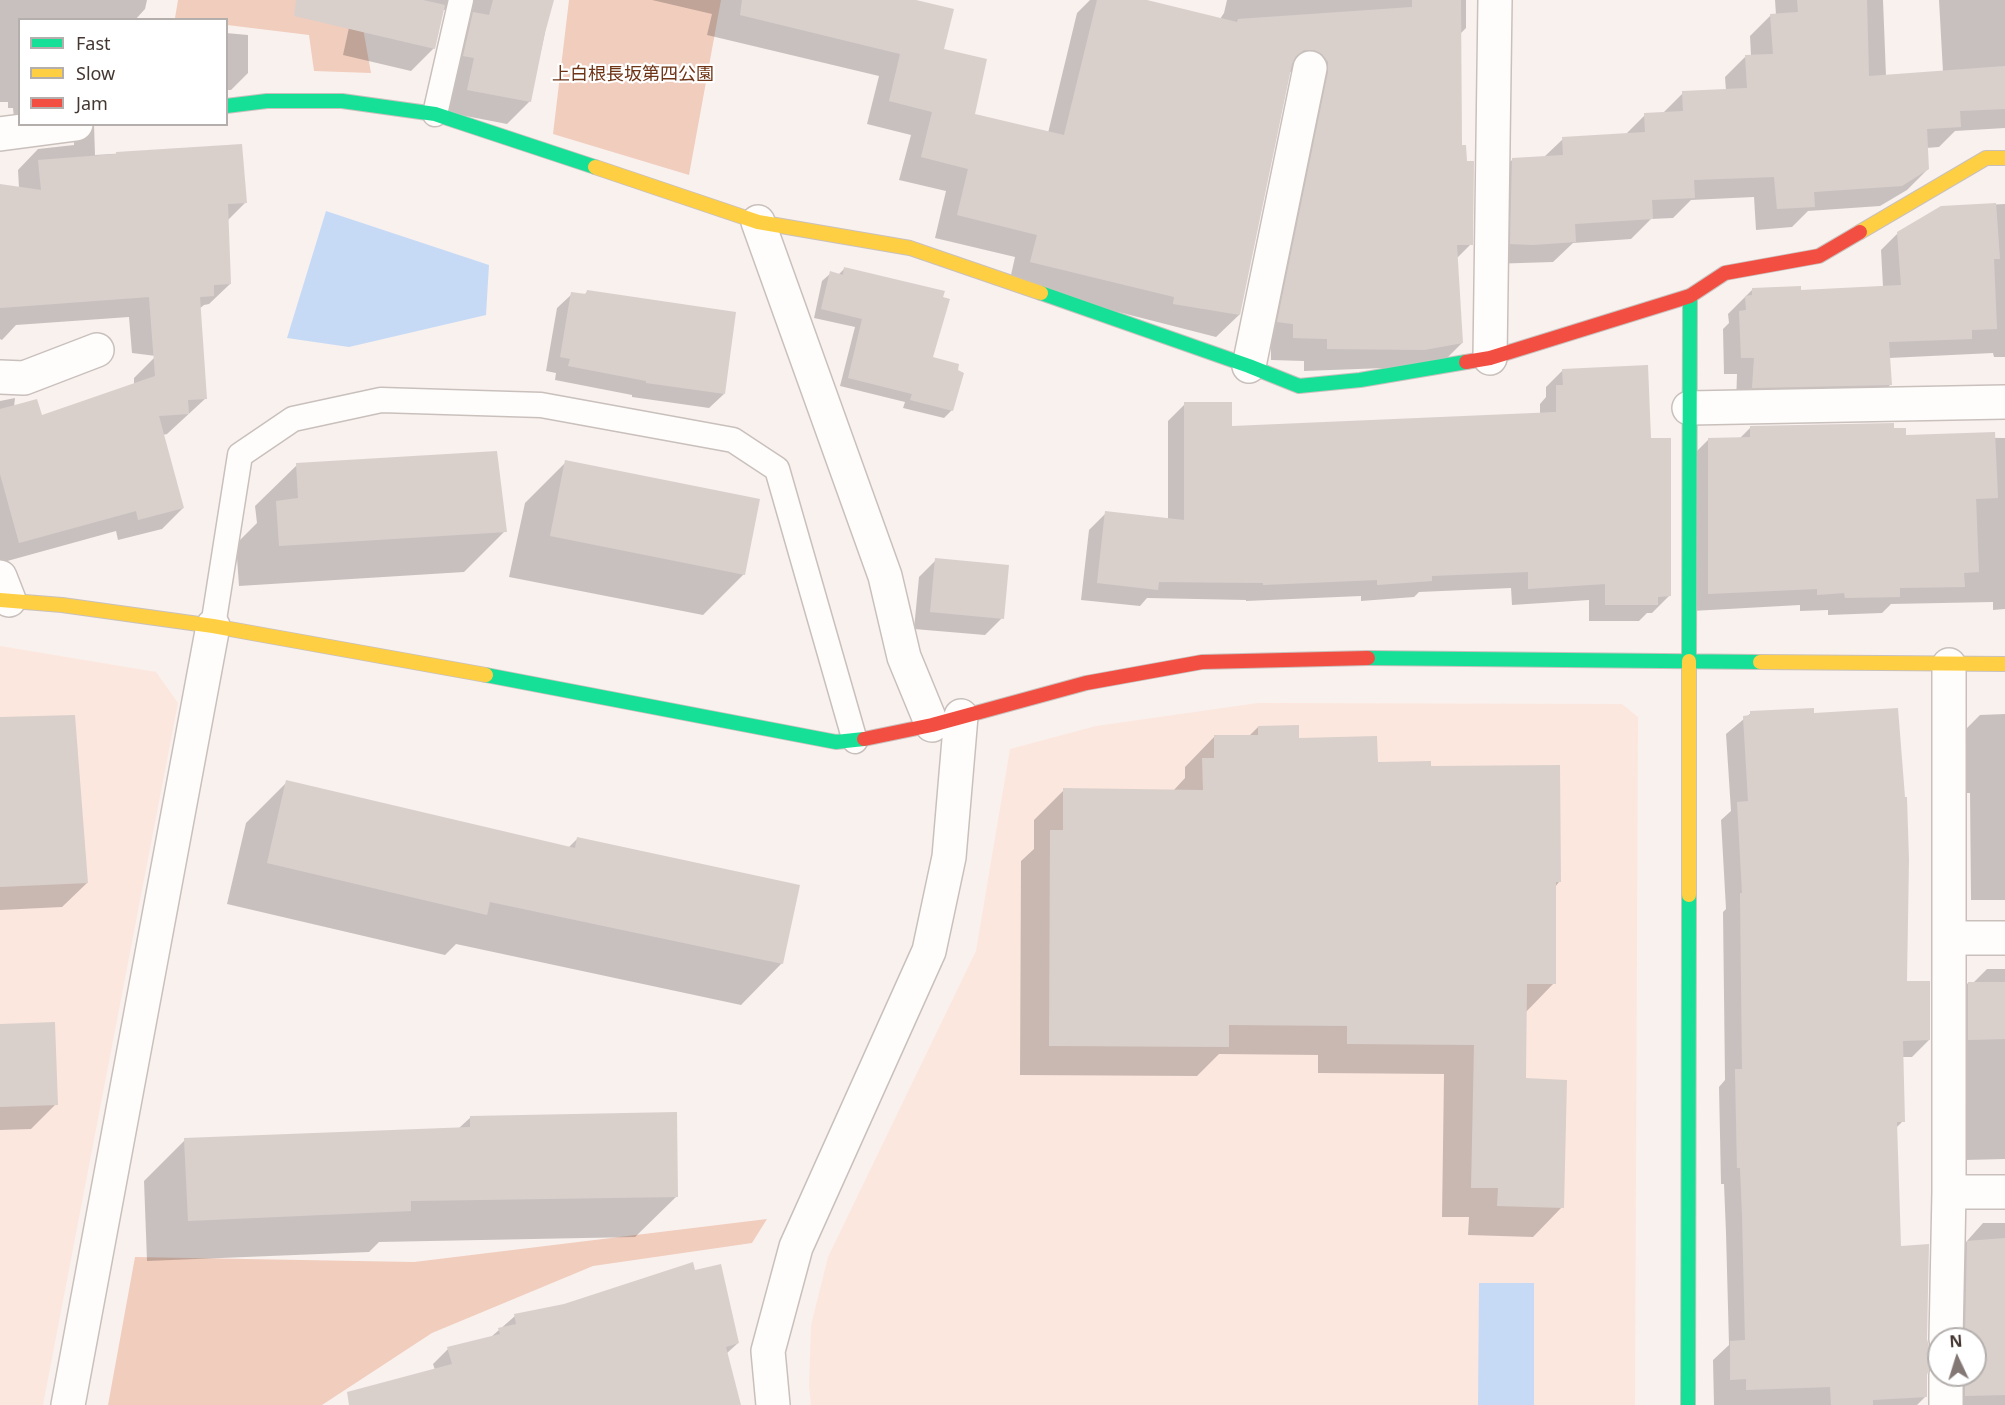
<!DOCTYPE html>
<html>
<head>
<meta charset="utf-8">
<style>
	body { margin:0 }
	#map { position:relative; width:2005px; height:1405px; overflow:hidden; background:#f9f1ee; font-family:"Noto Sans",sans-serif }
	canvas { display:block }
	.legend { position:absolute; left:18px; top:18px; width:210px; height:108px; box-sizing:border-box; background:#fff; border:2px solid #b4afad; margin:0; padding:8px 10px; list-style:none; font-size:18px; color:#443732 }
	.legend li { display:flex; align-items:center; gap:12px; height:30px }
	.legend b { width:30px; border:2px solid #b4afad }
	.north { position:absolute; left:1927px; top:1327px; width:60px; height:60px; box-sizing:border-box; background:#fff; border:2px solid #b4afad; border-radius:50%; rotate:356deg; font-size:16px; font-weight:700; line-height:24px; text-align:center; color:#443732 }
	.north::after { content:''; display:block; margin:auto; width:21px; height:27px; background:#837874; clip-path:polygon(50% 0,100% 100%,50% 72%,0 100%) }
</style>
</head>
<body>
<div id="map">
<canvas width="2005" height="1405"></canvas>
<ul class="legend">
<li><b style="height:8px;background:#16e098"></b>Fast</li>
<li><b style="height:8px;background:#ffcf43"></b>Slow</li>
<li><b style="height:8px;background:#f24e42"></b>Jam</li>
</ul>
<div class="north">N</div>
</div>
<script>
const c = document.querySelector('canvas').getContext('2d');
c.lineJoin = 'round';
function fill(path, color) {
  c.fillStyle = color;
  c.fill(path, 'evenodd');
}
function toPath(rows) {
  const path = new Path2D();
  for (const r of rows) {
    path.moveTo(r[0], r[1]);
    for (let i = 2; i < r.length; i += 2) path.lineTo(r[i], r[i + 1]);
  }
  return path;
}
function strokePath(path, color, width, dash) {
  c.strokeStyle = color;
  c.lineWidth = width;
  c.lineCap = dash ? 'butt' : 'round';
  c.setLineDash(dash || []);
  c.stroke(path);
}
function write(font, color, halo, rows, align = 'center') {
  c.font = font + ' "Noto Sans","Noto Sans JP",sans-serif';
  c.lineWidth = 4.5;
  c.setLineDash([]);
  c.textBaseline = 'middle';
  c.strokeStyle = halo;
  c.fillStyle = color;
  for (const [text, x, y, turn = 0] of rows) {
    c.save();
    c.translate(x, y);
    c.rotate((+turn || 0) * Math.PI / 180);
    c.textAlign = isNaN(turn) ? turn : align;
    if (halo) c.strokeText(text, 0, 0);
    c.fillText(text, 0, 0);
    c.restore();
  }
}
fill(toPath([
	[0,646,156,672,178,703,43,1405,0,1405],
	[1258,703,1622,704,1638,717,1635,1405,811,1405,809,1385,811,1325,828,1257,976,951,1010,749,1096,726]
]), '#fce7de');
fill(toPath([
	[178,0,361,0,360,11,371,73,314,71,309,35,227,25,226,20,175,18],
	[569,0,721,0,689,175,553,134],
	[767,1219,752,1243,593,1266,432,1333,322,1405,108,1405,135,1257,414,1262]
]), '#f1cdbe');
fill(toPath([
	[326,211,489,265,486,315,349,347,287,338],
	[1479,1283,1534,1283,1534,1405,1478,1405]
]), '#c6daf6');
fill(toPath([
	[0,0,147,0,145,9,135,20,20,20,20,124,94,124,95,155,241,146,245,203,227,221,230,284,209,304,204,305,199,309,206,398,167,434,163,435,183,508,162,529,118,540,116,531,0,563,0,401,15,398,14,407,41,417,134,384,134,378,156,356,132,353,129,317,16,325,2,340,0,339,0,186,19,188,18,170,38,149,74,145,74,142,71,134,15,130,13,108,8,108,8,102,0,102],
	[355,0,552,0,530,101,507,124,445,112,448,12,443,9,434,48,411,71,343,55],
	[652,0,910,0,942,50,973,115,1048,133,1077,13,1090,0,1140,0,1220,19,1224,13,1227,0,1466,0,1466,28,1460,34,1461,146,1471,244,1456,259,1462,343,1439,366,1304,371,1304,361,1271,360,1271,347,1255,344,1299,76,1291,72,1288,72,1239,315,1216,337,1009,284,1015,257,935,238,946,191,899,180,911,135,867,124,879,76,707,35,712,14],
	[1775,0,1883,0,1886,76,1943,72,1939,0,2005,0,2005,128,1955,131,1939,147,1926,148,1928,169,1907,190,1880,206,1808,211,1792,227,1756,230,1754,197,1691,200,1673,218,1651,219,1631,239,1573,243,1553,262,1490,264,1491,181,1512,160,1544,157,1563,139,1625,135,1645,115,1662,114,1683,93,1726,91,1725,77,1746,56,1751,56,1750,36,1771,15,1776,15],
	[226,33,248,35,248,73,231,90,226,90],
	[2005,204,2005,357,1994,357,1993,353,1889,358,1890,385,1873,402,1736,404,1737,374,1724,374,1723,329,1729,323,1728,314,1752,290,1800,291,1883,287,1881,250,1898,233,1942,207],
	[844,269,931,358,952,410,944,418,903,408,905,402,840,386,855,327,814,318,822,281,831,273,838,275],
	[587,292,724,394,709,408,632,397,632,395,555,380,556,373,546,371,557,308,572,294,584,295],
	[1563,370,1650,439,1669,596,1652,613,1647,613,1639,621,1589,621,1589,600,1512,605,1511,588,1419,592,1414,597,1361,601,1361,596,1246,601,1246,600,1147,598,1140,606,1081,600,1089,530,1106,513,1168,520,1168,421,1185,404,1230,427,1540,414,1540,404,1546,397,1546,387],
	[1751,427,1892,430,1905,437,2005,438,2005,609,1993,610,1993,602,1891,604,1882,613,1828,615,1828,610,1800,611,1800,605,1692,611,1692,456,1709,439,1739,439],
	[566,462,744,574,703,615,509,577,525,503],
	[297,465,505,531,464,572,239,586,236,544,257,523,255,506],
	[936,560,1002,618,985,635,914,629,919,577],
	[1751,713,1906,982,1929,1040,1912,1057,1902,1057,1903,1121,1895,1129,1899,1247,1929,1349,1939,1357,1927,1371,1926,1396,1917,1405,1714,1405,1713,1360,1729,1345,1726,1233,1724,1184,1721,1184,1719,1087,1725,1080,1723,912,1726,909,1721,820,1731,811,1726,734],
	[2005,714,2005,900,1971,900,1970,793,1966,793,1963,732,1980,715],
	[0,719,87,883,62,907,0,910],
	[1258,727,1376,764,1429,768,1559,882,1555,887,1554,983,1525,1013,1524,1080,1562,1207,1533,1237,1468,1235,1469,1217,1442,1217,1444,1074,1318,1073,1318,1055,1219,1054,1197,1076,1020,1075,1021,861,1034,849,1034,820,1064,790,1173,791,1185,778,1185,767,1214,737,1249,736],
	[287,782,568,848,577,839,782,963,741,1005,456,944,445,955,227,904,246,823],
	[1987,969,2005,969,2005,1159,1965,1160,1951,1000,1968,983,1973,983],
	[0,1025,56,1104,31,1129,0,1130],
	[471,1117,677,1196,635,1237,379,1242,369,1252,147,1261,144,1181,185,1140,459,1128],
	[1983,1223,2005,1223,2005,1405,1948,1405,1939,1375,1975,1375,1975,1339,1949,1339,1950,1260],
	[694,1272,738,1343,726,1354,736,1405,372,1405,435,1370,433,1364,448,1349,491,1337,515,1316,564,1305]
]), '#0003');
fill(toPath([
	[296,0,423,0,445,5,435,49,294,16],
	[493,0,554,0,545,33,531,102,467,90,474,58,463,56,473,12,489,15],
	[742,0,916,0,954,9,944,49,987,59,975,114,1064,135,1097,0,1147,0,1237,22,1238,19,1412,7,1412,0,1461,0,1462,145,1466,145,1467,161,1474,161,1473,245,1457,245,1463,343,1424,350,1327,349,1327,339,1293,338,1293,324,1277,322,1328,72,1328,62,1322,54,1314,50,1304,50,1296,56,1292,64,1240,315,1173,304,1174,297,1030,262,1037,235,957,215,968,169,921,157,932,112,889,101,900,54,740,15],
	[1797,0,1867,0,1869,76,2005,66,2005,109,1960,111,1961,127,1927,129,1929,169,1902,186,1814,192,1815,207,1777,209,1774,177,1694,180,1695,198,1652,200,1653,219,1575,224,1576,242,1533,245,1510,244,1512,158,1563,155,1562,137,1645,132,1644,113,1683,111,1682,91,1747,88,1745,55,1773,54,1770,14,1798,12],
	[242,144,247,203,228,204,231,284,214,285,214,296,200,297,207,399,188,400,189,414,159,416,184,508,138,520,136,511,19,543,0,474,0,409,37,399,42,415,155,376,149,297,0,308,0,184,41,190,38,160,116,154,116,152],
	[1996,203,2000,259,1994,259,1997,329,1972,330,1972,339,1889,342,1892,385,1752,388,1754,358,1741,358,1739,311,1746,310,1745,296,1752,295,1752,288,1801,286,1801,290,1901,285,1897,232,1941,206],
	[844,267,945,291,943,297,950,299,933,357,959,364,958,370,964,373,953,411,910,400,912,394,848,378,862,319,821,309,830,271,843,275],
	[587,290,736,312,725,394,646,383,646,381,568,366,570,359,560,357,571,292,586,294],
	[1648,365,1651,438,1671,438,1671,596,1658,597,1658,605,1605,605,1605,584,1528,589,1528,572,1432,576,1432,581,1377,585,1377,580,1263,585,1263,583,1159,582,1158,590,1097,583,1105,511,1184,520,1184,402,1232,402,1232,426,1556,412,1556,385,1563,385,1562,369],
	[1894,423,1894,428,1906,428,1906,435,1995,432,1998,498,1976,499,1979,572,1964,573,1965,587,1900,588,1900,597,1845,598,1844,593,1817,595,1817,589,1708,594,1708,438,1750,437,1750,426],
	[497,451,507,532,279,546,276,501,298,498,296,463],
	[565,460,760,499,745,575,550,536],
	[935,558,1009,565,1004,619,930,612],
	[1814,708,1814,713,1898,708,1905,797,1907,797,1909,860,1907,981,1930,981,1930,1040,1903,1041,1905,1122,1897,1122,1901,1246,1929,1244,1927,1339,1930,1349,1939,1358,1930,1366,1927,1375,1927,1397,1873,1400,1873,1405,1831,1405,1830,1387,1746,1390,1746,1379,1730,1380,1730,1341,1745,1340,1742,1215,1740,1168,1737,1168,1735,1069,1742,1069,1740,893,1742,893,1737,802,1748,801,1743,716,1750,715,1750,711],
	[75,715,88,883,0,887,0,717],
	[1299,725,1299,738,1377,736,1378,762,1431,761,1431,766,1560,765,1561,882,1556,882,1556,984,1527,984,1526,1078,1567,1080,1564,1208,1497,1206,1498,1188,1471,1188,1474,1045,1347,1044,1347,1026,1229,1025,1229,1047,1049,1046,1050,830,1063,830,1063,788,1203,790,1202,758,1214,758,1214,735,1258,735,1258,726],
	[286,780,575,848,577,837,800,885,783,964,490,902,487,915,267,863],
	[1968,982,2005,982,2005,1039,1968,1040],
	[55,1022,58,1105,0,1107,0,1024],
	[677,1112,678,1197,411,1201,411,1211,188,1221,184,1138,470,1127,470,1116],
	[2005,1238,2005,1395,1965,1396,1965,1375,1975,1375,1975,1339,1965,1339,1967,1241],
	[693,1262,695,1270,721,1264,739,1343,726,1347,741,1405,349,1405,347,1392,452,1364,447,1347,500,1334,498,1328,516,1324,514,1314,564,1304]
]), '#d9d0cc');
const lane = toPath([
	[435,114,461,0],
	[213,626,240,455,293,419,381,400,541,405,733,440,777,469,855,741]
]);
const street = toPath([
	[0,134,76,124],
	[758,222,885,576,904,657,932,725],
	[1490,358,1495,0],
	[1249,366,1310,68],
	[0,377,24,378,97,350],
	[1689,408,2005,402],
	[0,577,9,600],
	[1949,938,2005,938],
	[1949,1192,2005,1192],
	[1946,1339,1949,1192,1949,665],
	[68,1405,213,626],
	[773,1405,768,1351,796,1247,929,951,949,857,961,716],
	[1946,1405,1946,1375]
]);
const fast = toPath([
	[226,106,267,101,342,101,435,114,595,167],
	[1041,293,1249,366,1299,386,1360,380,1466,362],
	[1368,658,1760,662],
	[1689,661,1690,296],
	[486,675,836,742,864,739],
	[1688,1405,1689,895]
]);
const slow = toPath([
	[595,167,758,222,910,248,1041,293],
	[1860,232,1986,158,2005,158],
	[0,600,62,605,213,626,486,675],
	[1760,662,2005,664],
	[1689,895,1689,661]
]);
const jam = toPath([
	[1466,362,1490,358,1690,296,1725,273,1819,256,1860,232],
	[864,739,932,725,1086,683,1202,662,1368,658]
]);
strokePath(lane, '#c9c0bc', 27);
strokePath(street, '#c9c0bc', 36);
strokePath(fast, '#c9c0bc', 16);
strokePath(slow, '#c9c0bc', 16);
strokePath(jam, '#c9c0bc', 16);
strokePath(lane, '#fefdfc', 24);
strokePath(street, '#fefdfc', 33);
strokePath(fast, '#16e098', 14);
strokePath(slow, '#ffcf43', 14);
strokePath(jam, '#f24e42', 14);
write('18px', '#6f3416', '#fff', [
	["上白根長坂第四公園",633,75]
]);
</script>
</body>
</html>
